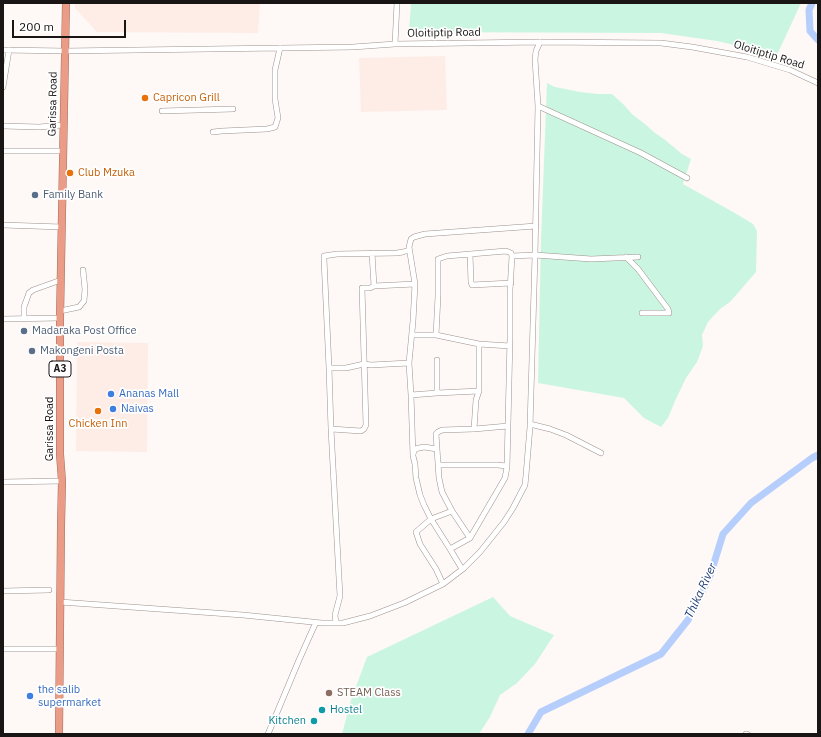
<!DOCTYPE html>
<html>
<head>
<meta charset="utf-8">
<style>
	body { margin:0 }
	#map { position:relative; width:821px; height:737px; overflow:hidden; background:#fef8f6; font-family:"IBM Plex Sans",sans-serif }
	canvas { display:block }
	.frame { position:absolute; inset:0; border:4px solid #191514; pointer-events:none }
	.scale { position:absolute; left:12px; top:20px; width:114px; height:18px; box-sizing:border-box; border:2px solid #191514; border-top:0; padding-left:5px; font-size:12px; line-height:14px; white-space:nowrap; color:#191514; -webkit-text-stroke:3px #fff; paint-order:stroke }
</style>
</head>
<body>
<div id="map">
<canvas width="821" height="737"></canvas>
<div class="frame"></div>
<div class="scale">200 m</div>
</div>
<script>
const c = document.querySelector('canvas').getContext('2d');
c.lineJoin = 'round';
function fill(path, color) {
  c.fillStyle = color;
  c.fill(path, 'evenodd');
}
function toPath(rows) {
  const path = new Path2D();
  for (const r of rows) {
    path.moveTo(r[0], r[1]);
    for (let i = 2; i < r.length; i += 2) path.lineTo(r[i], r[i + 1]);
  }
  return path;
}
function strokePath(path, color, width, dash) {
  c.strokeStyle = color;
  c.lineWidth = width;
  c.lineCap = dash ? 'butt' : 'round';
  c.setLineDash(dash || []);
  c.stroke(path);
}
function write(font, color, halo, rows, align = 'center') {
  c.font = font + ' "IBM Plex Sans",sans-serif';
  c.lineWidth = 3.5;
  c.setLineDash([]);
  c.textBaseline = 'middle';
  c.strokeStyle = halo;
  c.fillStyle = color;
  for (const [text, x, y, turn = 0] of rows) {
    c.save();
    c.translate(x, y);
    c.rotate((+turn || 0) * Math.PI / 180);
    c.textAlign = isNaN(turn) ? turn : align;
    if (halo) c.strokeText(text, 0, 0);
    c.fillText(text, 0, 0);
    c.restore();
  }
}
fill(toPath([
	[75,3,260,3,258,33,97,32,75,8],
	[445,56,447,110,361,112,359,58],
	[77,342,148,343,147,452,76,451]
]), '#feede7');
fill(toPath([
	[411,3,801,3,777,55,717,41,661,33,409,32],
	[547,83,555,87,580,92,598,94,612,94,623,104,633,115,645,124,655,133,664,139,682,154,691,159,683,184,733,212,753,224,757,231,756,272,730,302,720,309,708,322,702,335,703,346,697,362,686,378,675,401,668,418,661,427,644,418,624,398,538,383,541,240],
	[493,597,510,616,554,635,535,664,517,683,500,695,490,717,479,734,342,734,351,700,367,657]
]), '#caf6e1');
strokePath(toPath([
	[812,3,809,10,810,31,818,40],
	[528,734,541,712,661,654,688,620,710,576,723,534,751,503,812,458,818,455]
]), '#b6cefb', 7);
const minor = toPath([
	[395,44,397,3],
	[3,50,65,51,353,47,395,44,540,42,661,43,692,47,747,57,790,70,818,83],
	[3,87,9,50],
	[538,106,641,153,687,178],
	[162,111,233,109],
	[3,126,39,127,63,125],
	[213,132,222,131,267,129,275,127,278,118,275,99,275,70,280,48],
	[3,151,63,151],
	[3,225,62,227],
	[372,253,374,286],
	[470,254,471,282,472,285,511,283],
	[626,257,638,269,668,309,669,313,642,313],
	[60,311,79,307,84,301,85,289,83,270],
	[3,319,60,318],
	[24,319,24,307,29,293,33,290,61,280],
	[412,335,436,335],
	[510,346,479,344,436,335,438,296,438,259,447,256,506,251,511,253,512,256,535,255,591,259,638,257],
	[437,360,437,393],
	[409,363,371,365,364,364,346,368,329,368,324,259,324,256,337,254,397,253,403,252,409,250],
	[329,368,331,429,339,578,340,596,335,615,336,623],
	[411,395,437,393,479,391],
	[530,424,550,429,566,435,601,453],
	[331,429,361,431,364,429,366,425,362,288,370,288,374,286,415,284],
	[474,429,508,426],
	[413,454,415,449,419,448,424,447,437,449],
	[439,465,498,465,506,466,507,467,505,478,470,538,450,549],
	[507,467,510,338,510,290,512,256],
	[3,482,62,481],
	[470,538,452,511,442,492,439,478,436,434,438,432,442,430,474,429,476,400,479,391,479,344],
	[462,569,450,549,431,519,424,505,420,495,416,478,415,464,413,456,411,395,409,363,413,321,415,284,409,247,411,239,414,237,425,234,536,226],
	[443,584,436,569,420,544,416,532,431,519,452,511],
	[3,591,49,590],
	[60,602,243,615,322,623,343,623,370,616,404,603,443,584,464,568,480,552,504,522,513,508,525,485,526,475,530,427,535,255,538,106,535,59,536,51,540,42],
	[3,649,59,649],
	[268,734,299,660,316,622],
	[746,734,747,734]
]);
const highway = toPath([
	[59,734,61,526,62,481,60,454,60,318,66,3]
]);
strokePath(minor, '#9d928d', 6);
strokePath(highway, '#a16d5f', 8);
strokePath(minor, '#fff', 5);
strokePath(highway, '#ea9c87', 7);
for (const [x, y, r, color] of [
	[145,98,4,"#e8710a"],
	[70,173,4,"#e8710a"],
	[35,195,4,"#5c6f8a"],
	[24,331,4,"#5c6f8a"],
	[32,351,4,"#5c6f8a"],
	[111,394,4,"#3f7fe0"],
	[113,409,4,"#3f7fe0"],
	[98,411,4,"#e8710a"],
	[329,693,4,"#8d6e63"],
	[30,696,4,"#3f7fe0"],
	[322,710,4,"#0f9aa8"],
	[314,721,4,"#0f9aa8"]
]) {
  const dot = new Path2D();
  dot.arc(x, y, r, 0, 2 * Math.PI);
  c.fillStyle = color;
  c.fill(dot);
  strokePath(dot, '#fff', 1.5);
}
for (const [x, y, w] of [
	[60,369,22]
]) {
  const box = new Path2D();
  box.roundRect(x - w / 2, y - 8, w, 16, 3);
  c.fillStyle = '#fff';
  c.fill(box);
  strokePath(box, '#191514', 1);
}
write('bold 10px', '#191514', null, [
	["A3",60,369]
]);
write('11px', '#191514', '#fff', [
	["Oloitiptip Road",444,33,-1],
	["Oloitiptip Road",769,55,17],
	["Garissa Road",53,104,-89],
	["Garissa Road",50,429,-90]
]);
write('11px', '#c56008', '#fff', [
	["Capricon Grill",153,98],
	["Club Mzuka",78,173],
	["Chicken Inn",98,424,"center"]
], 'left');
write('11px', '#4e5e75', '#fff', [
	["Family Bank",43,195],
	["Madaraka Post Office",32,331],
	["Makongeni Posta",40,351]
], 'left');
write('11px', '#366cbe', '#fff', [
	["Ananas Mall",119,394],
	["Naivas",121,409],
	["the salib",38,690],
	["supermarket",38,703]
], 'left');
write('11px', '#785e54', '#fff', [
	["STEAM Class",337,693]
], 'left');
write('11px', '#0d838f', '#fff', [
	["Hostel",330,710],
	["Kitchen",306,721,"right"]
], 'left');
write('italic 12px', '#254076', '#fff', [
	["Thika River",701,591,-65]
]);
</script>
</body>
</html>
